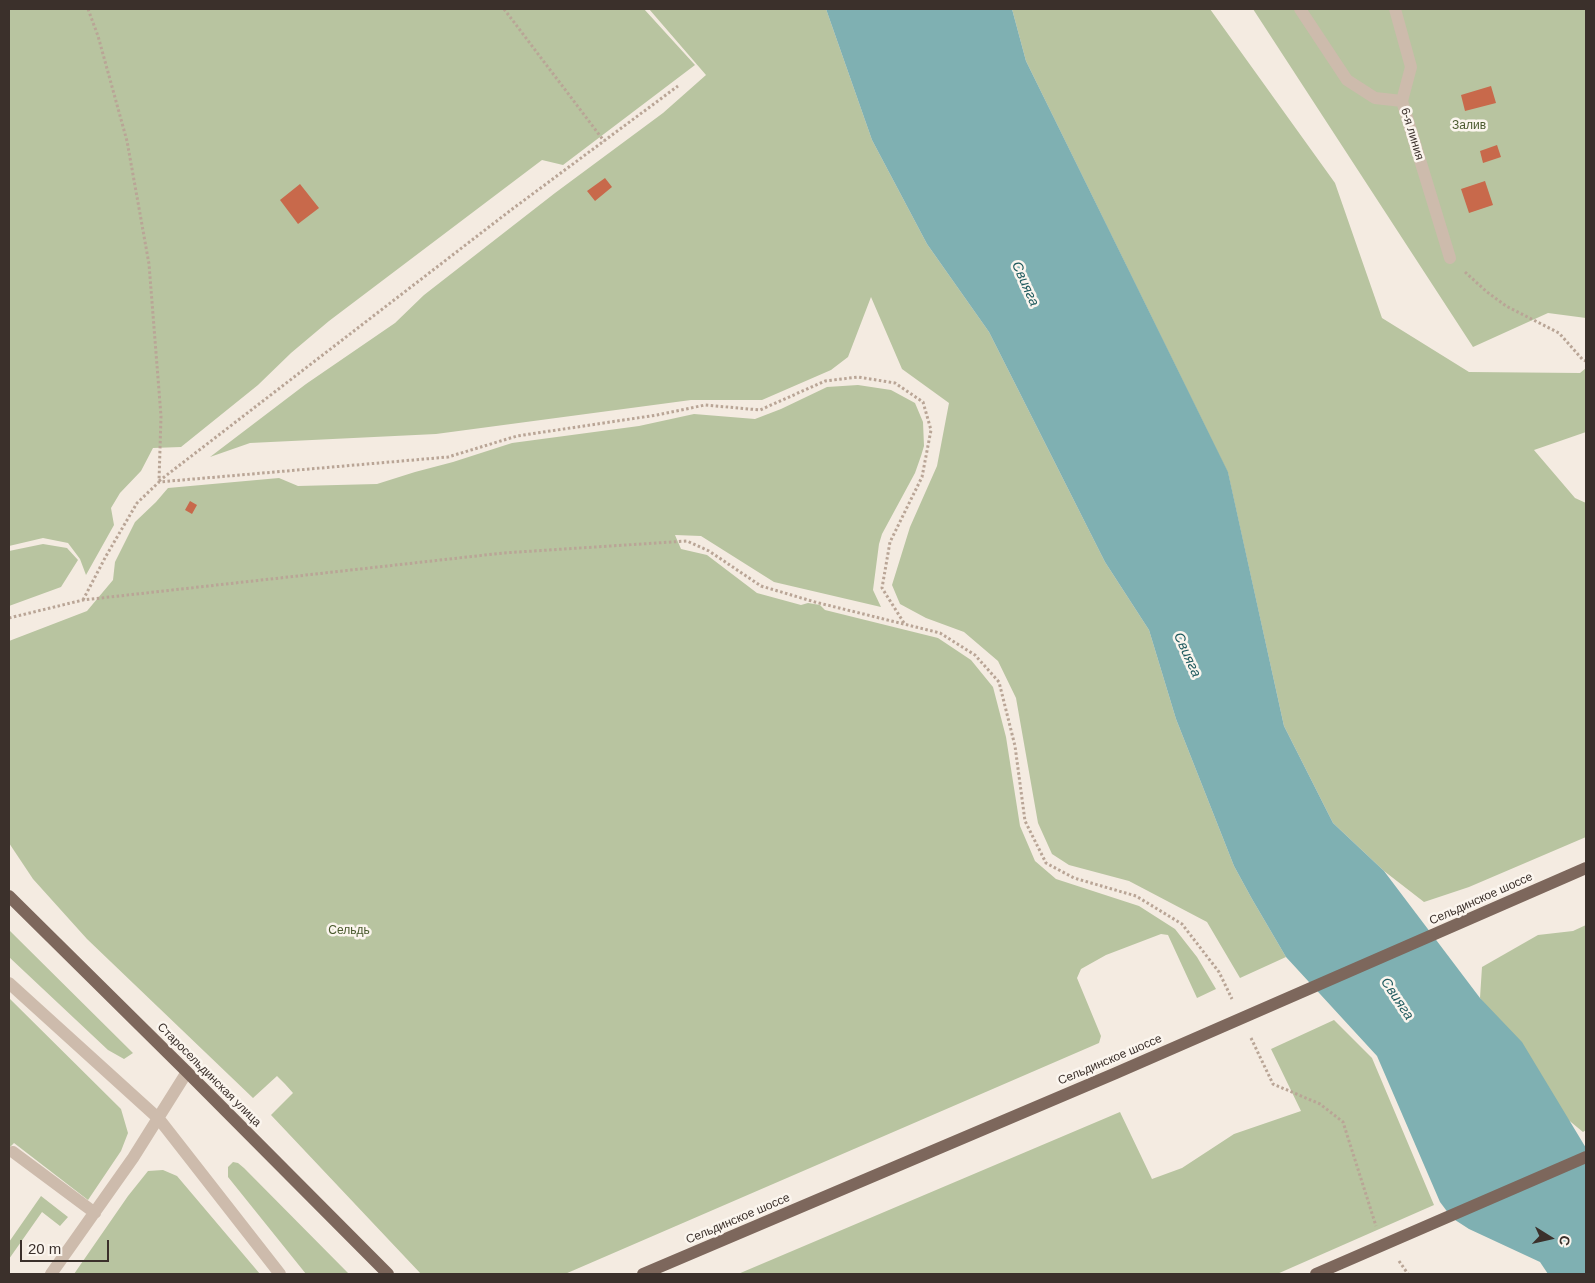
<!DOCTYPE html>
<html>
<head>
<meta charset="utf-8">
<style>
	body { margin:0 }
	#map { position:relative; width:1595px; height:1283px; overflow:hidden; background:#f4ebe1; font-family:Arial,sans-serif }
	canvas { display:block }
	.frame { position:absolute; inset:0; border:10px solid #3b302b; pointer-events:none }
	.north { position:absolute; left:1525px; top:1213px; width:50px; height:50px; -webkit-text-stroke:4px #fbf5ee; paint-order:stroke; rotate:100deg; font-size:14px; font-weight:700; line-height:20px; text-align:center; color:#3b302b }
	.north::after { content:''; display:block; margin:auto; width:18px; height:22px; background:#3b302b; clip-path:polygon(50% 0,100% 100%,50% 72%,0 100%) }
	.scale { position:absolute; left:20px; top:1240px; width:89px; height:22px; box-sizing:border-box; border:2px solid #3b302b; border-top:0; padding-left:6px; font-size:15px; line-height:18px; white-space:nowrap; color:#3b302b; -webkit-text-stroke:4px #fbf5ee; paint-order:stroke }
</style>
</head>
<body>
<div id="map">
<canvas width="1595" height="1283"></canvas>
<div class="frame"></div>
<div class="north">С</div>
<div class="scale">20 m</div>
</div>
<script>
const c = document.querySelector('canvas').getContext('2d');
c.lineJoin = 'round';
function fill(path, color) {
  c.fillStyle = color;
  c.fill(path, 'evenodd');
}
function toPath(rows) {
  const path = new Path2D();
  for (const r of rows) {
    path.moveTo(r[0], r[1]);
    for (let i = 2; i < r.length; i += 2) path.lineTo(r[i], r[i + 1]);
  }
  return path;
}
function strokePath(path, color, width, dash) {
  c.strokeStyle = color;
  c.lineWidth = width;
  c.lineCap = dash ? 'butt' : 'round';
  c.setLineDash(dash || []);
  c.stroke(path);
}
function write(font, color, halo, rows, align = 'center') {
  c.font = font + ' Arial,sans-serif';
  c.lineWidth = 5;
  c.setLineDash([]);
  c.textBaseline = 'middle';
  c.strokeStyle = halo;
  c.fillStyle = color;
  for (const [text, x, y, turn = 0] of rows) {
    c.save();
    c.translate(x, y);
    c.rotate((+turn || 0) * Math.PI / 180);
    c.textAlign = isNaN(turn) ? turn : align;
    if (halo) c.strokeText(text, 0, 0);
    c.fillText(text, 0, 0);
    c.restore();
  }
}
fill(toPath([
	[9,9,644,9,695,65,563,165,542,160,329,321,291,353,258,385,181,447,153,448,141,471,120,493,111,508,114,525,86,575,80,559,68,543,43,538,9,546],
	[649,9,826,9,872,140,927,244,989,332,1105,562,1149,630,1176,719,1234,866,1252,899,1286,957,1240,978,1207,922,1129,881,1069,865,1052,854,1038,823,1016,698,998,661,964,632,926,618,900,604,892,585,910,527,937,466,949,403,902,369,871,297,848,357,831,370,762,400,691,400,436,434,250,443,210,457,306,384,395,323,424,295,555,193,663,113,706,75],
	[1012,9,1210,9,1335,183,1382,318,1469,372,1580,373,1586,368,1586,432,1534,450,1575,498,1586,503,1586,837,1469,887,1424,902,1384,871,1333,823,1284,726,1228,473,1026,61],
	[1253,9,1586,9,1586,318,1548,313,1473,347],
	[858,385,891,390,915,403,923,422,924,446,921,456,915,473,882,534,879,544,873,590,881,607,774,582,701,536,675,535,681,549,707,555,757,593,801,605,808,603,820,605,825,610,938,638,971,660,993,687,1006,737,1020,826,1035,861,1056,879,1139,906,1175,929,1197,957,1216,989,1197,998,1168,935,1161,934,1106,955,1081,969,1077,978,1101,1036,1099,1043,565,1274,421,1274,271,1115,293,1093,285,1084,277,1076,253,1098,87,939,33,879,9,843,9,641,87,611,113,580,115,562,135,522,156,502,168,488,279,478,298,486,377,484,415,472,453,462,512,443,639,426,694,414,755,419,781,409,827,387],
	[43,544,67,548,78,560,61,587,9,606,9,551],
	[1586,925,1586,1130,1583,1132,1566,1118,1480,998,1482,967,1538,935,1573,931],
	[9,930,133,1053,124,1059,108,1050,9,957],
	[9,998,121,1109,128,1133,121,1151,88,1200,14,1143,9,1148],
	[1334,1020,1372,1058,1434,1205,1277,1274,738,1274,1120,1112,1152,1179,1182,1168,1234,1134,1301,1111,1271,1049],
	[233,1162,238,1163,244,1168,349,1274,306,1274,228,1177,228,1167],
	[163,1170,177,1176,260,1274,74,1274,128,1196,148,1171],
	[41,1196,68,1217,60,1226,42,1212,9,1259,9,1242]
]), '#b8c4a0');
fill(toPath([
	[826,9,1012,9,1026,61,1228,472,1284,726,1333,823,1384,871,1480,998,1522,1042,1586,1148,1586,1274,1548,1274,1540,1262,1469,1229,1452,1218,1440,1202,1377,1056,1286,957,1252,899,1234,866,1176,719,1149,630,1105,562,989,332,927,244,872,140]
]), '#7fb0b2');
fill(toPath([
	[1491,86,1496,103,1465,111,1461,95],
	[1497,145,1501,157,1483,163,1480,151],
	[605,178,612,187,595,201,587,191],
	[1485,181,1493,205,1469,213,1461,189],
	[300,184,319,208,298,224,280,200],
	[190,501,197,505,192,514,185,510]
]), '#c8694b');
strokePath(toPath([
	[88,9,98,36,127,141,149,264,161,416,159,481],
	[504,9,604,141],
	[1465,272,1487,292,1506,306,1559,333,1583,360,1586,361],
	[159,481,511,210,678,86],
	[83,600,106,556,137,503,159,482,448,457,517,436,657,415,705,405,760,410,825,381,858,377,895,383,923,402,931,430,922,477,890,542,882,588,904,623],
	[9,618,83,600,503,553,687,541,709,551,761,586,815,602,940,633,975,655,999,682,1015,746,1025,821,1046,863,1074,878,1136,896,1182,924,1219,972,1232,999],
	[1251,1038,1273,1084,1320,1104,1343,1122,1376,1226],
	[1399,1261,1408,1274]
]), '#b9a596', 3, [2.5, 2.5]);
strokePath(toPath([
	[1300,9,1347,80,1375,98,1402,101],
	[1395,9,1411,67,1402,101,1450,258],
	[9,983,159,1119,280,1274],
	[13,1152,95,1213],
	[51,1274,133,1158,187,1072]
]), '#cdbbac', 12);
strokePath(toPath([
	[9,896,187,1072,388,1274],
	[643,1274,1116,1073,1586,868],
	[1316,1274,1586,1157]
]), '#7d675c', 12);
write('12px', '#4a5a2e', '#fbf5ee', [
	["Залив",1469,126],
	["Сельдь",349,931]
]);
write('12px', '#3b302b', '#fbf5ee', [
	["6-я линия",1412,134,73],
	["Сельдинское шоссе",1481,899,-24],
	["Сельдинское шоссе",1110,1060,-23],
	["Старосельдинская улица",209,1075,45],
	["Сельдинское шоссе",738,1219,-23]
]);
write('italic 14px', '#1f5a5e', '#fbf5ee', [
	["Свияга",1025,284,66],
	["Свияга",1187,655,66],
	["Свияга",1397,999,56]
]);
</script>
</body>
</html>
